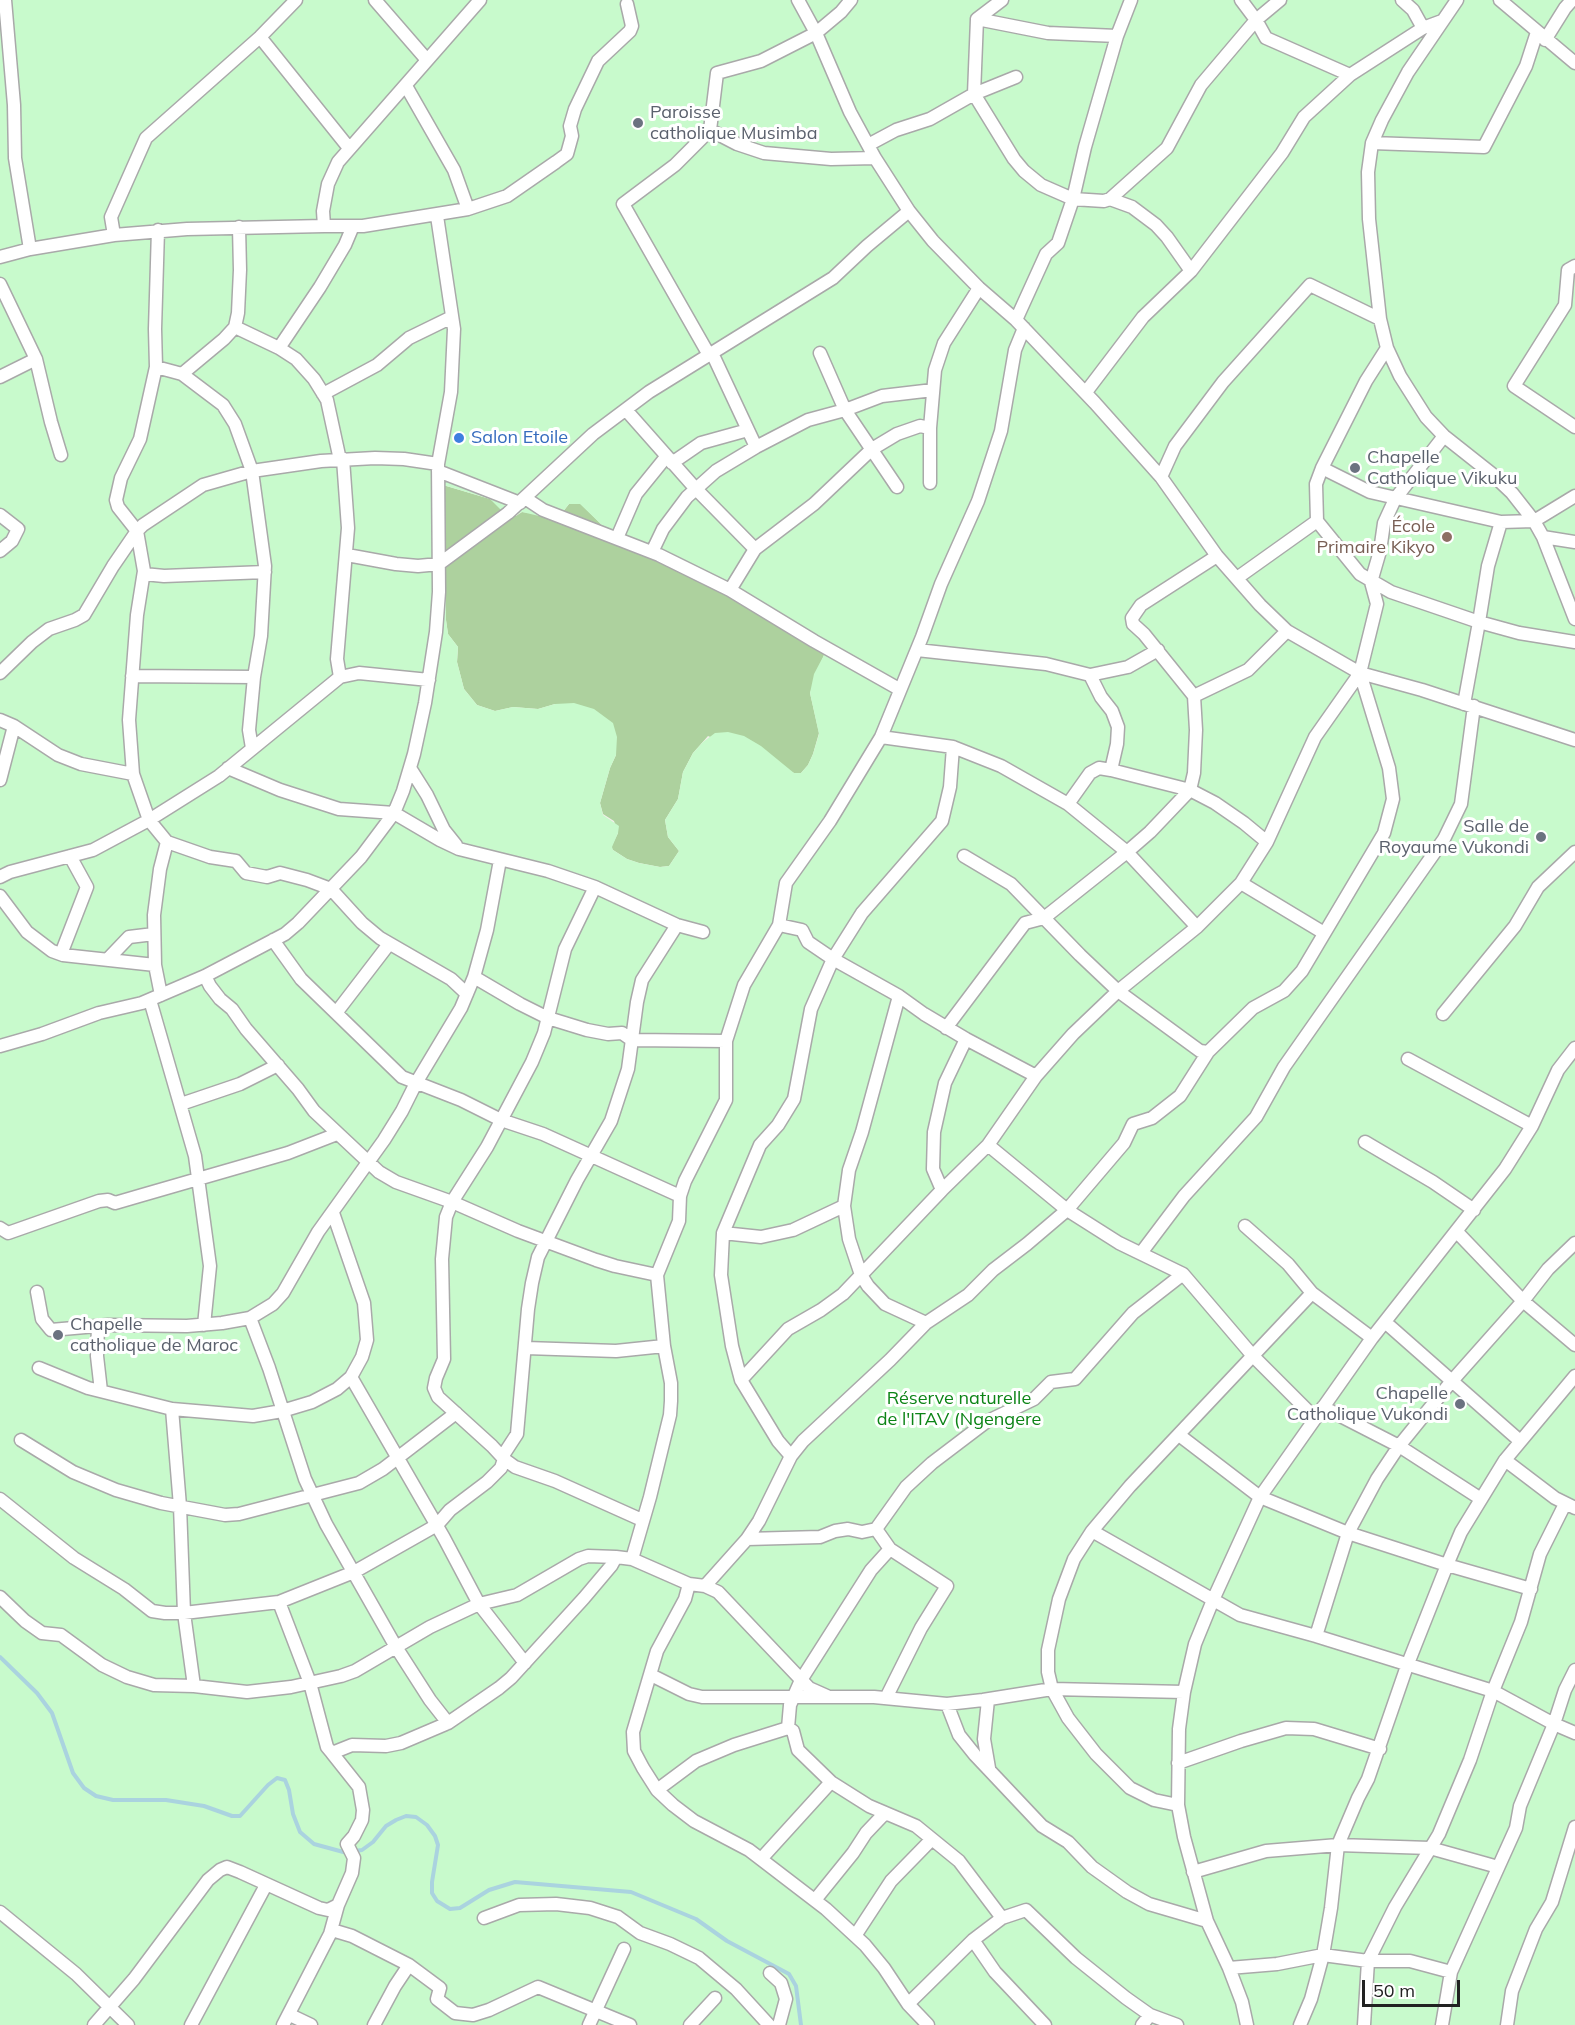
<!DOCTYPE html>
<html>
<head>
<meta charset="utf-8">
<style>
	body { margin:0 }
	#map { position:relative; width:1575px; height:2025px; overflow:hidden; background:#f2efe9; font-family:Mulish,sans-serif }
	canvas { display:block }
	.scale { position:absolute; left:1362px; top:1980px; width:98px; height:27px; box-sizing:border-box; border:3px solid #222; border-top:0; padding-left:8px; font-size:18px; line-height:21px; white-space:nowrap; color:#222; -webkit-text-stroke:4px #fff; paint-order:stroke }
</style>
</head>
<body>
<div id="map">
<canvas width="1575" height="2025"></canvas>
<div class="scale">50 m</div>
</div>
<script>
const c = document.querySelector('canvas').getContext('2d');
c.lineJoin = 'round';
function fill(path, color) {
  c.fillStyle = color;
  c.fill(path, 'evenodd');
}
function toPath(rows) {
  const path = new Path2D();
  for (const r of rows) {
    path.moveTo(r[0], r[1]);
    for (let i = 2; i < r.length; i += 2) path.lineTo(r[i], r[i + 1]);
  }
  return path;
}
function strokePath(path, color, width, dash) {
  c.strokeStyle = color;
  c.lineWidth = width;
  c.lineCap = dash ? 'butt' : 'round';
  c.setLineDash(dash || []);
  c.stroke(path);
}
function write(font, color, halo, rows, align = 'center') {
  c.font = font + ' Mulish,sans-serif';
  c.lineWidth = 6;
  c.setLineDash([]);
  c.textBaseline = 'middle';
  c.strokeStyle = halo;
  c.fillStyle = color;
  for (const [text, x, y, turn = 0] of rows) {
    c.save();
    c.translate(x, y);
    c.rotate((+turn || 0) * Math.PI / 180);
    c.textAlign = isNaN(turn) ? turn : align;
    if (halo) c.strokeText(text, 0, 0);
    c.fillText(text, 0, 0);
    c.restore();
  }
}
fill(toPath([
	[443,485,490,499,516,516,522,512,532,513,542,517,558,518,569,504,580,503,605,528,609,541,711,585,822,650,824,655,810,693,819,733,813,754,808,765,801,773,794,773,708,736,693,753,683,772,678,799,665,820,668,837,679,851,669,866,660,867,639,863,627,859,613,850,611,847,618,833,614,821,603,814,600,803,610,768,616,755,555,704,538,709,513,707,495,711,477,705,464,689,457,662,458,647,448,634,446,620]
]), '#add19e');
fill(toPath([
	[0,0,1575,0,1575,2025,0,2025],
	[443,485,490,499,509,518,522,512,552,519,558,518,569,504,580,504,605,528,609,541,711,585,822,650,824,655,814,674,810,693,819,734,813,754,808,765,801,773,794,773,761,746,744,736,728,732,715,733,703,742,693,753,683,772,678,799,665,820,668,837,679,851,669,866,660,867,639,863,627,859,613,850,612,847,618,833,619,826,603,815,600,803,610,768,616,755,617,737,613,723,594,709,574,703,555,704,538,709,513,707,495,711,477,705,464,689,457,662,458,647,448,634,446,620]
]), '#c8facc');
strokePath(toPath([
	[0,1657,37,1693,52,1713,73,1773,84,1788,96,1796,113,1800,166,1800,204,1806,232,1816,240,1816,268,1785,277,1778,285,1780,289,1790,293,1814,300,1832,314,1844,347,1853],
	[355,1851,362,1850,373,1842,386,1826,396,1820,406,1816,416,1817,427,1825,435,1836,438,1845,432,1882,432,1893,437,1901,450,1909,460,1908,489,1890,515,1882,631,1892,696,1919,727,1941,789,1974,796,1986,801,2025]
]), '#aad3df', 4);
const minor = toPath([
	[5,0,14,105,15,158,30,249],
	[375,0,427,60],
	[798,0,816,33,850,112,875,158,909,211,933,241,979,288,1016,320,1095,403,1161,477,1217,556,1260,605,1287,631,1360,673,1422,690,1575,740],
	[1002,0,977,19,974,94,1014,159,1024,171,1041,185,1073,199,1104,201,1110,199,1132,207,1156,225,1167,237,1191,271],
	[1241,0,1256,20,1266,38,1350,75],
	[1402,0,1413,10,1423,28],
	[1457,0,1408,72,1382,120,1372,143,1368,172,1369,219,1380,319,1387,348,1400,376,1426,417,1444,436,1492,474,1512,493,1534,521,1543,537,1575,619],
	[1500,0,1575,63],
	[977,19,1048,33,1117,36],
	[260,37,349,148],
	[1545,40,1565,8,1572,0],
	[406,86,454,170,468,209],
	[710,130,737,144,764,153,831,159,875,158],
	[1372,143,1484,147,1526,66,1537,32],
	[868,145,896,130,930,119,974,94,1016,77],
	[1110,199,1167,148,1201,85,1256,20,1280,0],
	[324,226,363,226,468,209,507,196,556,162,567,154,572,136,570,126,575,109,598,61,630,31,632,26,627,4],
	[158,230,155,329,156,367,140,439,121,478,116,500,118,507,137,531,144,571,137,615,129,720,133,774,149,820,167,842,210,857,236,861,246,873,267,877,280,873,307,880,331,889,362,923,380,938,451,979,467,994],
	[114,235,111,217,146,138,260,37,296,0],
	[0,257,30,249,114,235,187,229,324,226,323,211,328,184,338,162,480,0],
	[1575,266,1568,270,1565,305,1514,386,1575,427],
	[0,284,36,359,51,422,61,455],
	[1016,320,1046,254,1058,243,1073,199,1085,147,1117,36,1131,0],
	[235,327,279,348,296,359,314,379,327,400,340,460],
	[279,348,320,287,345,245,353,226],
	[1387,348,1366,381,1322,468,1316,484,1317,521,1360,574,1391,592,1479,622,1519,633,1575,642],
	[712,353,756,447],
	[820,353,845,410,897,487],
	[709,355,623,204,675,165,710,130,717,73,761,61,816,33,841,12,851,0],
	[156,367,182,374,223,405,235,424,252,471,265,566,261,636,254,677,249,730,252,748],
	[182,374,224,339,235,327,238,313,240,270,239,227],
	[0,377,36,359],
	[1086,392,1143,317,1191,271,1282,153,1304,117,1350,75,1423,28,1442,21],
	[323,394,377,365,409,338,452,317],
	[626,410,695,488,755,549],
	[672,463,701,443,748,430],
	[1322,468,1370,492,1501,522,1534,521,1575,496],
	[438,471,520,503],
	[1161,477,1175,446,1223,382,1310,285,1380,319],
	[930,483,930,428,935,370,944,343,979,288],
	[525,498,543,510,659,555,730,590,814,641,899,689],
	[0,515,18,529,12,541,0,551],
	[1543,537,1575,542],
	[617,538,636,494,666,457],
	[652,552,663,529,687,497,716,471,756,447,808,420,845,410,882,396,933,390],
	[347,555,396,564,418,566,439,564,508,513,593,434,649,392,833,278,867,246,909,211],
	[144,574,164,576,265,572],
	[1237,578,1317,521],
	[730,590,755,549,814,504,872,449,897,434,920,426,930,428],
	[917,650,1046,664,1090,675,1128,667,1158,650],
	[0,673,32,642,49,629,75,620,84,615,113,566,137,531,143,525,203,485,252,471,321,461,375,458,404,459,438,464],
	[132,676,254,677],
	[340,677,337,659,348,528,343,459],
	[1194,696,1248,670,1287,631],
	[1464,704,1479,622,1488,566,1501,522],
	[0,720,14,726,58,755,81,764,133,774],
	[881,737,953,747,1001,766,1068,804,1127,852,1197,927],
	[228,768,280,790,339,809,394,813,440,840,459,849,548,871,595,887,677,925,703,932],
	[410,768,427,795,444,830,456,845],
	[1111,770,1190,790,1215,803,1244,823,1267,842],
	[0,780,14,726],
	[1068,804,1090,773,1099,768,1111,770,1117,744,1118,727,1112,711,1101,697,1090,675],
	[0,877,10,872,93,850,149,820,219,776,340,677,359,673,429,680],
	[1241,883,1324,933],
	[595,887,565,949,544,1033,532,1062,487,1147,452,1202,446,1217,442,1259,444,1359,436,1378,434,1388,438,1397,492,1446,504,1459,515,1467,555,1481,642,1520],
	[0,896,27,932,52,951,63,955,155,965],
	[779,925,802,930,808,942,833,959,899,996,924,1014,966,1039,1036,1076],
	[273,940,301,979,402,1077,461,1100,501,1120,543,1134,680,1196],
	[61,954,87,887,70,856],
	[108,959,129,937,154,934],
	[205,976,210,986,220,999,232,1009,246,1029,298,1089,314,1111,379,1172,396,1182,452,1202,518,1231,596,1260,615,1266,657,1275],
	[474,977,520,1004,548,1018,587,1030,608,1034,622,1033,632,1040,726,1041],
	[161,995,155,965,154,915,160,869,167,842],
	[899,996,862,1132,849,1170,844,1206,849,1239,861,1275,868,1286,885,1304,926,1323],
	[150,1000,195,1156,210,1266,204,1325],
	[336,1013,389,944],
	[1443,1014,1515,926,1538,887,1575,852],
	[946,1028,1025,923,1044,918,1127,852,1150,832,1190,790,1194,773,1196,730,1194,696,1144,634,1133,624,1132,618,1141,605,1217,556],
	[0,1046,42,1034,99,1013,142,1003,205,976,285,934,298,923,361,857,394,813,403,791,414,754,425,703,436,632,439,592,438,464,451,392,454,329,437,216],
	[1208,1052,1253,1008,1284,991,1302,971,1384,833,1393,799,1389,768,1360,673],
	[1408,1059,1532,1126],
	[181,1104,240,1084,278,1065],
	[1365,1142,1433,1182,1474,1210],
	[988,1145,1067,1210,1119,1243,1183,1274,1253,1356,1315,1418],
	[942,1190,933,1169,934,1132,945,1083,966,1039],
	[1245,1226,1288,1264,1312,1293,1372,1338],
	[0,1228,8,1233,99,1201,108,1200,115,1203,139,1196,288,1153,337,1134],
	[1457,1232,1523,1301,1575,1345],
	[723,1233,761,1237,793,1230,844,1206],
	[1141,1253,1184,1196,1256,1117,1284,1067,1444,839,1461,804,1474,706],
	[37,1292,42,1319,51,1330,108,1325,187,1326,222,1323,250,1318,273,1304,283,1293,318,1232,384,1140,402,1111,416,1083,461,1008,474,977,487,930,500,860],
	[250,1318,269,1368,305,1479,326,1524,396,1647,430,1700,448,1723],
	[1385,1322,1520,1441],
	[98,1326,97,1356,101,1391],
	[526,1348,616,1351,664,1346],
	[39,1368,88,1388,172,1409,253,1416,282,1411,312,1402,337,1389,351,1377,362,1357,367,1340,364,1303,333,1213],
	[351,1377,444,1538,479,1604,525,1663],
	[741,1380,788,1329,821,1310,843,1294,942,1190,988,1145,1036,1076,1073,1034,1118,991,1197,927,1241,883,1267,842,1315,737,1360,673,1377,604,1371,582,1380,551,1384,523,1395,499,1444,436],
	[1323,1407,1399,1446,1481,1499],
	[172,1409,180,1506,184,1613,194,1686],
	[1179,1435,1260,1497,1348,1533,1447,1565,1531,1589],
	[21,1440,73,1472,116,1490,161,1503,225,1515,239,1514,359,1483,383,1469,456,1413],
	[791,1456,778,1441,741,1380,732,1346,721,1275,723,1233,760,1145,778,1125,794,1099,811,1009,833,959,862,913,942,821,950,787,953,747],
	[502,1457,517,1434,528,1309,532,1283,538,1257,577,1180,611,1121,628,1069,637,1002,642,980,677,925],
	[1505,1460,1555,1498,1575,1508],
	[0,1499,74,1558,124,1589,152,1611,165,1613,184,1613,279,1602,354,1572,437,1525,450,1510,487,1482,501,1468,504,1459],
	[876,1529,890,1549,947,1586,921,1628,886,1698],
	[1092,1531,1240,1615,1316,1636,1493,1691,1554,1724,1575,1733],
	[747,1539,820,1537,835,1531,848,1529,862,1532,876,1529,906,1487,932,1463,986,1422,1034,1399,1051,1382,1075,1379,1133,1313,1183,1274],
	[632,1559,650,1497,670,1415,671,1401,671,1383,664,1346,657,1275,679,1221,680,1196,685,1181,726,1100,726,1041,744,985,779,925,786,883,830,821,881,737,922,637,941,584,978,501,1001,431,1015,350,1024,328],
	[689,1584,685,1599,657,1651,633,1732,634,1751,643,1768,657,1790,673,1805,694,1821,749,1850,826,1909,865,1945,884,1968,908,2004,928,2025],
	[705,1586,747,1539,759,1521,791,1456,803,1441,890,1360,926,1323,968,1295,993,1270,1027,1244,1067,1210,1124,1143,1133,1124,1152,1118,1180,1096,1208,1052,1200,1051,1118,991,1080,955,1011,884,964,856],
	[0,1597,25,1621,42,1633,61,1635,102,1665,127,1677,154,1685,194,1686,247,1692,291,1687,341,1676,355,1671,430,1627,479,1604,517,1595,579,1559,588,1556,616,1557,632,1559,689,1584,705,1586,718,1592,809,1688,827,1696],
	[279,1602,310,1683,327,1747,332,1753,352,1745,386,1746,401,1743,448,1723,499,1688,511,1678,584,1598,611,1566,616,1557],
	[1316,1636,1348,1533,1377,1479,1399,1446,1451,1382,1523,1301,1548,1269,1575,1243],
	[651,1675,689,1694,702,1697,874,1697,947,1704,983,1700,1052,1689,1184,1692],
	[988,1700,984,1739,989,1768],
	[947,1704,959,1735,975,1755,1042,1826,1068,1842,1092,1867,1127,1892,1149,1904,1207,1921],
	[788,1728,793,1731,798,1750,831,1782,869,1806,916,1826,959,1861,1002,1918],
	[788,1728,790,1705,801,1680,871,1570,890,1549],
	[1178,1763,1241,1741,1286,1728,1314,1729,1380,1749],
	[657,1790,696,1761,734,1745,788,1728],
	[1178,1805,1154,1800,1130,1788,1096,1754,1068,1718,1052,1689,1048,1672,1048,1650,1059,1599,1074,1559,1092,1531,1130,1486,1312,1293],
	[761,1859,831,1782],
	[1193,1872,1266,1851,1338,1845,1430,1848,1498,1867],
	[815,1900,853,1853,866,1833,885,1813],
	[0,1912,76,1974,128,2025],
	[484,1918,519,1905,556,1904,590,1908,618,1917,640,1933,670,1944,699,1958,736,1989,769,2025],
	[332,1930,352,1936,409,1965,440,1988,437,1999,455,2013,473,2015,489,2010,538,1987,630,2025],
	[855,1936,891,1881,932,1839],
	[973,1940,995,1972,1045,2025],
	[1229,1968,1277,1964,1323,1955,1368,1961,1410,1961,1451,1972],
	[770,1973,781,1983,786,1999,779,2025],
	[908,2004,973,1940,1002,1918,1026,1910,1076,1958,1126,1998,1150,2015,1177,2025],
	[290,2015,311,2025],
	[94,2025,134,1979,208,1880,220,1870,227,1867,240,1872,319,1908,328,1910,338,1905],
	[191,2025,266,1885],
	[283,2025,330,1934,338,1905,352,1873,354,1858,347,1844,354,1836,362,1820,363,1810,359,1787,332,1753],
	[374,2025,395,1986,409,1965],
	[589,2025,624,1949],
	[690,2025,715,1998],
	[1142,2025,1150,2015],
	[1247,2025,1242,2002,1229,1968,1207,1921,1184,1837,1178,1805,1179,1729,1184,1692,1195,1644,1213,1600,1260,1497,1372,1338,1505,1169,1532,1126,1558,1070,1575,1048],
	[1300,2025,1311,1999,1323,1955,1331,1908,1338,1845,1358,1798,1368,1779,1407,1666,1447,1565,1461,1532,1505,1460,1575,1376],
	[1364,2025,1368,1961,1395,1907,1439,1834,1470,1760,1493,1691,1521,1622,1540,1554,1565,1504],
	[1442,2025,1451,1972,1516,1828,1520,1806,1554,1724,1565,1690,1575,1670],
	[1507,2025,1512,1991,1536,1929,1552,1902,1575,1827]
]);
strokePath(minor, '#a9a9a9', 15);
strokePath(minor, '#fff', 12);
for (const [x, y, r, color] of [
	[638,123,6,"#6b7280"],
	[459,438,6,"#3f7fe0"],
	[1355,468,6,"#6b7280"],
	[1447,537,6,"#8d6e63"],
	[1541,837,6,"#6b7280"],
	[58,1335,6,"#6b7280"],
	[1460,1404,6,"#6b7280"]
]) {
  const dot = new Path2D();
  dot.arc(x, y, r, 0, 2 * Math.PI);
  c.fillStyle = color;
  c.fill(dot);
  strokePath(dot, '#fff', 2);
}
write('18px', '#5b616d', '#fff', [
	["Paroisse",650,113],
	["catholique Musimba",650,134],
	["Chapelle",1367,458],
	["Catholique Vikuku",1367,479],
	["Salle de",1529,827,"right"],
	["Royaume Vukondi",1529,848,"right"],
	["Chapelle",70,1325],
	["catholique de Maroc",70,1346],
	["Chapelle",1448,1394,"right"],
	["Catholique Vukondi",1448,1415,"right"]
], 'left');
write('18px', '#366cbe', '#fff', [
	["Salon Etoile",471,438]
], 'left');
write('18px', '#785e54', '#fff', [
	["École",1435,527],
	["Primaire Kikyo",1435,548]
], 'right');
write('18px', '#0c8416', '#fff', [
	["Réserve naturelle",959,1399],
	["de l'ITAV (Ngengere",959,1420]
]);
</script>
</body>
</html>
